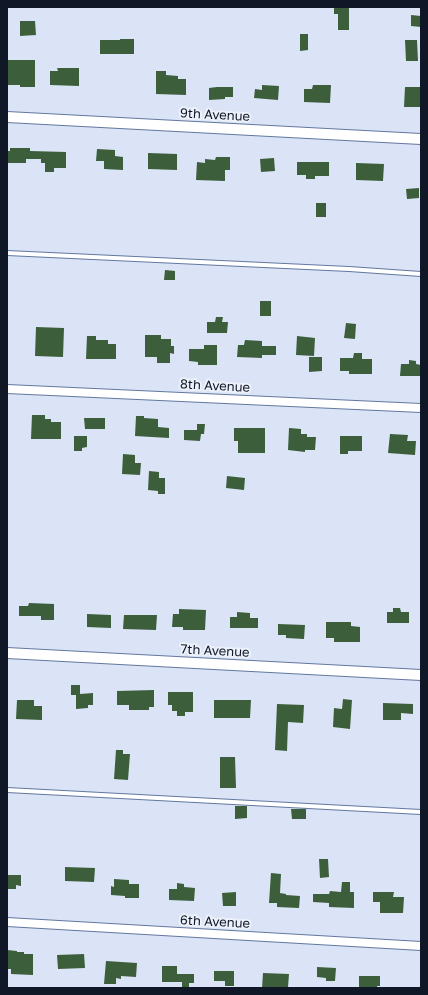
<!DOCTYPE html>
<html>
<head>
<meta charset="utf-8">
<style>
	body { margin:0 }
	#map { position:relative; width:428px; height:995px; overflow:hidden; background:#dae4f6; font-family:"Golos Text",sans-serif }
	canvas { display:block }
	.frame { position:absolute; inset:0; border:8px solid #101828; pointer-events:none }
</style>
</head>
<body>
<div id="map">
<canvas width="428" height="995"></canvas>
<div class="frame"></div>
</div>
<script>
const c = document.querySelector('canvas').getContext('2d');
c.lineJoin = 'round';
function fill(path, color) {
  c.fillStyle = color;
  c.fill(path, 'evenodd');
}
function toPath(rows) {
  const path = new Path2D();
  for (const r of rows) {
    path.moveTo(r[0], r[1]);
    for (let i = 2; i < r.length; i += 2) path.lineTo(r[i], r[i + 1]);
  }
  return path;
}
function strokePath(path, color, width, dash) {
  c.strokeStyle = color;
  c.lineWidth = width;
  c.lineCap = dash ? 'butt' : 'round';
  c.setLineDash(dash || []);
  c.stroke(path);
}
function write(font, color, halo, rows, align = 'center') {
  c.font = font + ' "Golos Text",sans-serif';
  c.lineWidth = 4;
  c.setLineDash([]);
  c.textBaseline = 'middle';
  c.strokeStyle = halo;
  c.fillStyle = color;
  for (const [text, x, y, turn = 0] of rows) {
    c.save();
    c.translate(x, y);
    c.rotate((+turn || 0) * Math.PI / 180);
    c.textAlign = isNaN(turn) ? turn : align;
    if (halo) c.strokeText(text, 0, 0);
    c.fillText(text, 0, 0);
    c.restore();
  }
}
fill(toPath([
	[334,7,349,7,349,30,338,30,338,14,334,14],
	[411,15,421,16,421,27,411,26],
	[20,21,35,21,36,35,20,36],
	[300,34,308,34,308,50,300,51],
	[120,39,134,39,134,54,100,54,100,40,120,40],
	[405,40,417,40,418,61,406,61],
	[7,60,35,60,35,87,20,87,20,85,7,85],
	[57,68,79,68,79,86,50,85,50,71,58,71],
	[156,71,166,71,166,75,178,76,178,79,186,79,186,95,156,94],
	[262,85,279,86,278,100,254,98,255,89,262,90],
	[313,85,331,85,330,103,304,102,304,89,312,89],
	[217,87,233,87,233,97,225,97,225,99,209,100,209,88],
	[405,87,421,87,421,107,404,107],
	[10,148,30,148,30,151,66,152,66,168,54,168,54,172,45,172,45,163,41,163,41,159,26,159,26,163,7,163,7,151,10,151],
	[97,149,115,150,115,156,123,157,123,170,104,169,104,161,96,161],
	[148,153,177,154,177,170,148,169],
	[216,157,230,157,230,170,225,170,225,181,196,180,197,162,205,163,205,159,215,160],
	[274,158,275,171,261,172,260,159],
	[297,162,329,162,329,176,315,176,315,179,306,179,306,175,297,175],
	[356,163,384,164,383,181,356,180],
	[419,188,419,198,407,199,406,189],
	[316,203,326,203,326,217,316,217],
	[165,270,175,271,175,280,164,280],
	[260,301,271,301,271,316,260,316],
	[216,317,223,317,222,322,228,322,227,333,207,333,207,322,215,322],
	[346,323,356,324,355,339,344,338],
	[36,327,64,328,63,357,35,356],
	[145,335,161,335,161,339,171,339,171,346,174,346,174,354,170,353,170,363,157,363,157,357,145,357],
	[87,336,96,336,96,340,108,340,108,344,116,344,116,359,86,359],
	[297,336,315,338,314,356,296,355],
	[245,340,262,341,262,346,276,346,276,355,262,355,262,358,237,357,238,345,244,345],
	[204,345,217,345,217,365,198,365,198,362,189,361,189,349,204,349],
	[354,353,362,353,362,359,372,359,372,374,349,374,349,371,340,371,340,358,353,358],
	[309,357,322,357,322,371,309,372],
	[409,360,416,361,416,364,421,365,421,376,400,376,401,364,409,364],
	[32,415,45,415,45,419,51,419,51,422,61,422,61,439,31,439],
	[136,416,144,416,144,418,158,419,158,427,169,428,169,438,135,436],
	[84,418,105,418,105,429,85,429],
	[197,424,205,424,204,434,201,434,200,441,184,440,184,430,197,430],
	[234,428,265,428,265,453,238,453,238,441,234,441],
	[289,428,301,429,301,434,307,434,307,437,316,437,315,450,305,450,305,452,288,450],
	[390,434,408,435,407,441,416,441,415,455,388,453],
	[74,436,87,436,87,447,82,448,82,451,74,451],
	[340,436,362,436,362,451,348,451,348,454,340,454],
	[123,454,135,455,135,463,141,463,140,475,122,474],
	[149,471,159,472,159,478,165,478,165,494,158,494,158,491,148,490],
	[227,476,245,478,244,490,226,488],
	[29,603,54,604,54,620,41,620,41,616,19,616,19,606,28,606],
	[393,608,400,608,401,612,409,612,409,623,387,623,387,612,393,612],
	[179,609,206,610,205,630,183,630,183,627,172,627,173,614,179,614],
	[237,612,250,613,250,618,258,618,258,628,230,628,230,617,237,617],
	[87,614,111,615,111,628,87,627],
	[124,615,157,615,156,630,123,629],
	[326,622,351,622,351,626,360,627,360,642,334,642,334,638,326,638],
	[278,624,305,625,304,639,286,638,286,635,278,635],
	[71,685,80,685,80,694,93,693,93,705,88,705,88,708,76,709,76,695,71,695],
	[154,690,154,707,149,707,149,710,129,710,129,705,117,705,117,691],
	[168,692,193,692,193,712,185,712,185,716,177,716,177,711,172,711,172,705,168,705],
	[343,699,352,700,350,729,333,727,334,708,342,709],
	[17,700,34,700,34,706,42,706,42,720,16,719],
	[214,700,251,700,250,718,214,718],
	[383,703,413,704,413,714,401,713,401,720,383,720],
	[277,704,304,705,303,723,288,722,287,751,275,750],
	[116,750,123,750,123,754,130,754,128,780,114,779],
	[220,757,235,757,236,788,220,788],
	[235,806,247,806,247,818,235,819],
	[291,809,306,809,306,819,292,819],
	[319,859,328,859,329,877,320,878],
	[65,867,95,868,94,882,65,881],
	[271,873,281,874,280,893,286,894,286,895,300,896,299,908,277,907,277,903,269,903],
	[7,875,21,875,21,886,16,885,16,889,7,889],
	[114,879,129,880,129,884,139,884,139,898,125,898,125,896,111,895,111,886,114,887],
	[342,882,350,882,350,892,354,892,354,908,329,907,329,903,313,902,313,894,329,894,330,891,341,892],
	[177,883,184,884,184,887,195,888,194,901,169,900,169,889,177,889],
	[236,892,236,906,223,906,222,893],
	[373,892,394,892,393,897,404,897,403,913,380,913,380,902,373,902],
	[7,950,17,951,17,952,24,952,24,954,33,954,33,975,11,974,11,969,7,969],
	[84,954,85,968,58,969,57,955],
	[106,961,137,963,136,977,121,976,121,979,116,978,116,984,104,984],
	[162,966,177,966,177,974,194,974,194,983,189,983,189,988,182,988,182,982,162,982],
	[317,967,336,968,335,981,326,981,326,978,317,977],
	[214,971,234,971,234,986,225,986,225,981,214,981],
	[263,973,289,974,288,987,262,988],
	[359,976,380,976,380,986,377,986,377,988,359,988]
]), '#3c5e3b');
const service = toPath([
	[7,253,349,269,421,274],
	[7,790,421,812]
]);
const minor = toPath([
	[7,389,421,408],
	[7,922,421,946]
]);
const tertiary = toPath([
	[7,117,421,139],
	[7,653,421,675]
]);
strokePath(service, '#6377a0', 6);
strokePath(minor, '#6377a0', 10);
strokePath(tertiary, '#6377a0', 12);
strokePath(service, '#fff', 4);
strokePath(minor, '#fff', 8);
strokePath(tertiary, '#fff', 10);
write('13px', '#101828', '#ecf1fa', [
	["9th Avenue",215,115,3],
	["8th Avenue",215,386,3],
	["7th Avenue",215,651,3],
	["6th Avenue",215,922,3]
]);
</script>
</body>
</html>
